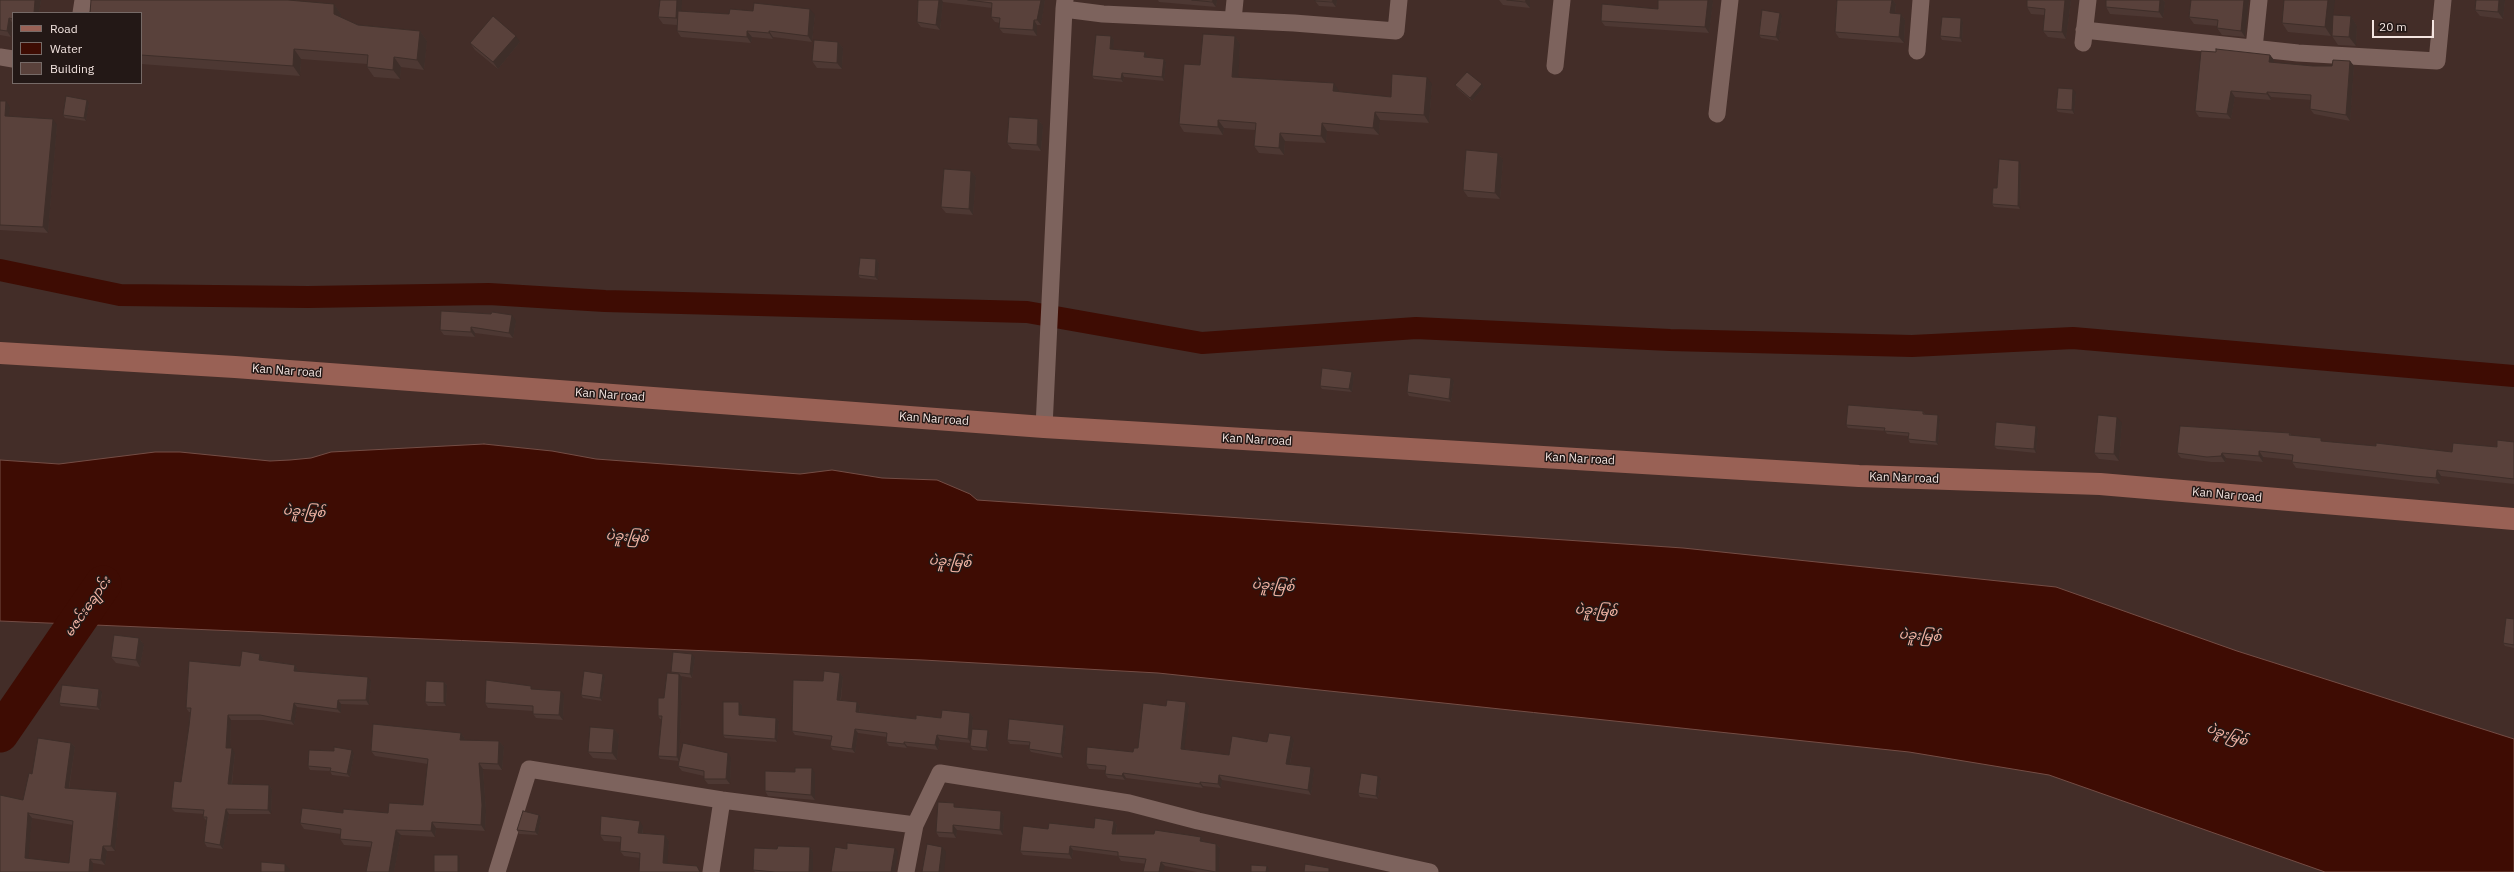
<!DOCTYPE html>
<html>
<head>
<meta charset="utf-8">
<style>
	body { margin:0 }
	#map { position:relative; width:2514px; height:872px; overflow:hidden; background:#432d28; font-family:"IBM Plex Sans",sans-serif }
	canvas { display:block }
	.legend { position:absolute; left:12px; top:12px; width:130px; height:72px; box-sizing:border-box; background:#231816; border:1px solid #766a67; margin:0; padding:5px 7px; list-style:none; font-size:12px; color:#f3e4e0 }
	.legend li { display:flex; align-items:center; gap:8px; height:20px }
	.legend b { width:20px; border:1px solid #766a67 }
	.scale { position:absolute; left:2372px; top:20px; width:62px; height:18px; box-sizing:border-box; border:2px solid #f3e4e0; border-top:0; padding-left:5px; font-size:12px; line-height:14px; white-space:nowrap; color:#f3e4e0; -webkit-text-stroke:3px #231816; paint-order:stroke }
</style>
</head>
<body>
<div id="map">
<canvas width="2514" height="872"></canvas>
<ul class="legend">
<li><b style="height:5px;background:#996155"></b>Road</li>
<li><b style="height:11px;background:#3e0c03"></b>Water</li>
<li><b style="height:11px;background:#59413b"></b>Building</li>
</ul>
<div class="scale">20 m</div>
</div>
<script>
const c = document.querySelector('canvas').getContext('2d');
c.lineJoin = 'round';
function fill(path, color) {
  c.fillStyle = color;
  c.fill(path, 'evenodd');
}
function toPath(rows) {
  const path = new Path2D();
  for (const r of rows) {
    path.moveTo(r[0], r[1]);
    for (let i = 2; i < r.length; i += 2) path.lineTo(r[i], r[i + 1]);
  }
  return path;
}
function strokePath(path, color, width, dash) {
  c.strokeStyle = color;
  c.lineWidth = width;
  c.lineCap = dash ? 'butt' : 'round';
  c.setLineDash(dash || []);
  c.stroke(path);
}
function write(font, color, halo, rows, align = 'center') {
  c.font = font + ' "IBM Plex Sans","Noto Sans Myanmar",sans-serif';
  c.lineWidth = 3;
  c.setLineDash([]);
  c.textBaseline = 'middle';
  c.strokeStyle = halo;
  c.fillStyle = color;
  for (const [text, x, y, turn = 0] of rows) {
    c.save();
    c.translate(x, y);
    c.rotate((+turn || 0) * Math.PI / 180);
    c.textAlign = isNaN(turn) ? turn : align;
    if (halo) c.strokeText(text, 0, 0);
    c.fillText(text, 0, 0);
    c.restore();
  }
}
const water = toPath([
	[484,444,552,451,596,459,800,474,832,470,882,478,937,480,970,494,977,500,1683,548,2056,587,2237,651,2514,739,2514,872,2325,872,2049,775,1909,752,1158,673,923,660,0,621,0,460,59,464,155,452,180,452,270,461,290,460,311,458,331,452,484,444]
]);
fill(water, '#3e0c03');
strokePath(water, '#744d45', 1);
strokePath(toPath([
	[0,270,120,295,308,297,489,294,605,301,1027,312,1202,343,1416,328,1670,340,1912,346,2073,338,2514,376]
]), '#3e0c03', 22);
strokePath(toPath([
	[0,734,103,584]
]), '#3e0c03', 37);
strokePath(toPath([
	[1065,0,1064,9,1103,14,1294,23,1396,31,1399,0],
	[81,13,83,0],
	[1233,20,1235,0],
	[2084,30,2298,53,2437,61,2443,0],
	[2083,43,2088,0],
	[2254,48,2259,0],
	[1917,51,1921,0],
	[0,57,13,59],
	[1555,66,1562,0],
	[1717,114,1730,0],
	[1044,427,1064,9],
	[497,872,529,769,722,800,915,825],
	[711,872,722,800],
	[906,872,915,825,940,773,1129,803,1198,821,1430,872]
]), '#7d635d', 17);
strokePath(toPath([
	[0,353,235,367,1044,427,1859,476,2100,484,2514,519]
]), '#996155', 22);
fill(toPath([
	[0,0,41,0,39,13,13,13,13,24,11,37,0,35],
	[682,0,681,12,729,14,815,15,812,42,773,37,773,39,752,37,751,43,681,37,677,31,677,25,663,24,658,17],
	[918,0,1045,0,1041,25,1037,25,1037,36,1003,33,999,28,1000,23,995,22,991,17,992,8,943,2,940,30,921,27,917,22],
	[1158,0,1217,0,1216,7,1159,2],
	[1337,0,1336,7,1319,6,1315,1],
	[1499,0,1530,0,1530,8,1503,5],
	[1837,0,1893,0,1896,4,1895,13,1901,14,1905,20,1904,43,1839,38,1835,32],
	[2071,0,2066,39,2048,37,2043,31,2045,15,2031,14,2027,7],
	[2106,0,2163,0,2165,2,2163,18,2110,14,2106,7],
	[2191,0,2249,0,2245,37,2222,35,2217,28,2217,26,2194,24,2189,17],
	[2476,0,2505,0,2503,19,2480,16,2475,10],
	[1713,1,1709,33,1605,26,1601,21],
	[334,4,341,14,341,18,358,25,420,31,427,41,424,70,401,67,400,79,374,77,367,67,367,64,301,59,300,76,141,64,141,13],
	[2333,15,2351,16,2357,26,2356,46,2338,45,2332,36,2333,18,2331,36,2288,32,2282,23],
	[1782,16,1779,41,1761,38,1759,35],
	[1961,18,1963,22,1962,42,1942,40,1940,36],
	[1111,36,1114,40,1113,49,1145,52,1147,55,1147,57,1164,59,1166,62,1164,81,1124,77,1123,82,1094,79,1092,76],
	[1235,36,1240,44,1238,77,1339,91,1339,92,1391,97,1432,84,1429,123,1380,120,1379,135,1327,131,1326,143,1285,141,1284,155,1259,153,1254,146,1255,130,1224,128,1223,135,1184,132,1179,124,1200,65],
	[520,42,498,69,475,50,470,43],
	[838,42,843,48,842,69,817,68,812,61],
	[2216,52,2270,55,2274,60,2274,63,2313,66,2332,66,2350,61,2354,66,2350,121,2314,114,2310,109,2311,100,2271,97,2271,100,2235,97,2231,119,2199,117,2195,111],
	[1482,84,1484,87,1472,101,1458,89,1455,85],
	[2076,93,2074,114,2058,112,2056,109],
	[0,101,10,107,9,116,57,125,48,233,0,230],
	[89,103,86,121,65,118,63,115],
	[1038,119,1043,126,1041,151,1012,149,1007,143],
	[1498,153,1503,160,1500,199,1468,197,1463,190],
	[2021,165,2020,209,1994,207,1992,204,1997,188],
	[971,171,976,177,973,215,946,213,941,207],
	[876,259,879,263,878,280,860,278,858,275],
	[516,321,513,338,475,333,475,337,444,335,440,330],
	[1352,372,1354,375,1352,392,1322,389,1320,386],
	[1454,381,1451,402,1409,396,1407,392],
	[1923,411,1925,414,1938,415,1940,419,1938,445,1910,443,1908,439,1908,436,1887,434,1885,431,1848,428,1846,425],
	[2122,423,2119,461,2099,459,2094,453],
	[2038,429,2036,453,1997,449,1994,446],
	[2290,433,2291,435,2324,442,2452,452,2497,447,2514,442,2514,484,2441,476,2440,484,2418,482,2296,468,2292,462,2292,460,2263,457,2263,462,2226,458,2225,462,2211,462,2181,458,2177,453],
	[2514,619,2514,648,2505,646,2503,643],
	[139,638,144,645,140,667,116,663,111,657],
	[260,654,263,658,263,660,295,665,298,670,298,671,371,681,369,705,341,704,341,713,297,707,294,725,263,720,231,720,230,748,235,753,232,784,269,785,272,789,271,814,229,814,223,849,207,847,204,842,207,821,203,817,204,814,175,812,171,808,181,782,189,726,190,712,189,712,186,708],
	[695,658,692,678,681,676,682,677,679,761,660,759,658,756,662,719,660,719,658,716,672,673,671,672],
	[840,673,843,677,841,700,857,702,860,706,860,712,916,719,941,718,970,713,973,717,971,743,940,740,938,750,907,746,907,748,889,746,886,742,887,737,858,733,855,753,833,750,830,746,831,740,795,735,792,731,823,681],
	[605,677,602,701,583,698,581,695],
	[444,682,447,685,446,706,428,706,425,702],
	[533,689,564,695,563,720,536,718,533,714,533,711,488,708,485,703],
	[102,692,100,710,61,706,59,703],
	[739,702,742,705,742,715,776,718,779,721,777,742,725,738,723,735],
	[1189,706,1184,749,1229,755,1267,742,1294,741,1290,764,1314,771,1311,795,1222,780,1221,788,1203,786,1203,788,1126,778,1125,780,1108,778,1105,774,1105,770,1089,769,1086,764,1133,752],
	[1064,725,1066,728,1063,758,1031,752,1029,749,1029,745,1010,744,1007,740],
	[614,729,619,735,617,760,593,758,588,752],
	[988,730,990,734,988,751,973,750,970,746],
	[461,733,465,739,465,740,499,741,504,747,502,770,483,769,486,811,485,831,436,828,435,837,401,835,394,872,366,872,371,847,344,845,340,839,341,834,304,829,300,823,343,813,388,813,423,805,428,764,375,756,371,751],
	[71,743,75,747,69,789,117,792,120,797,115,851,107,851,105,865,93,863,93,872,0,872,32,774],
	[32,818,73,825,69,863,28,859],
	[354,754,350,777,332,775,330,771,310,770,308,766],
	[731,758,730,784,708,784,704,779,704,776,682,771,678,766],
	[815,773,815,800,768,796,765,791],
	[1381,779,1378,799,1360,797,1358,793],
	[957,807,1001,811,1004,816,1003,835,957,830,956,838,939,837,936,832],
	[541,818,538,835,519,834,517,830],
	[1114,821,1117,825,1116,834,1201,837,1204,842,1216,844,1220,848,1219,872,1197,872,1165,866,1121,861,1118,856,1073,850,1072,859,1023,855,1020,851,1048,829,1094,828],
	[643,827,643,833,665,835,669,841,667,863,701,872,640,858,624,856,620,851,621,842,604,841,600,835],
	[810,847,813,852,813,872,755,872,753,870,777,849]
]), '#4d3833');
fill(toPath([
	[35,0,41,0,39,13,34,13],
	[677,0,682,0,681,25,676,18],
	[939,0,942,0,943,2,940,30,936,25],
	[1041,0,1045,0,1041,25,1037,20],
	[1213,0,1217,0,1216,7,1212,2],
	[1333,0,1337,0,1336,7,1332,2],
	[1526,0,1530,0,1530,8,1525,2],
	[1708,0,1712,0,1713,1,1709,33,1705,27],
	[1892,0,1893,0,1896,4,1894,19,1890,13],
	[2065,0,2071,0,2066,39,2062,32],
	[2160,0,2163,0,2165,2,2163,18,2159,12],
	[2244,0,2249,0,2245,37,2241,31],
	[2328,0,2335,0,2331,36,2325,27],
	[2499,0,2505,0,2503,19,2498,12],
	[334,4,341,14,340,24,334,14],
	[810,9,815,15,812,42,808,36],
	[1780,13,1782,16,1779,41,1776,37],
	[1901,14,1905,20,1904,43,1899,37],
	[2351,16,2357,26,2356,46,2349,37],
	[9,18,13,24,11,37,7,31],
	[1961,18,1963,22,1962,42,1960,38],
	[1034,20,1037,25,1037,36,1033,30],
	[420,31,427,41,424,70,417,60],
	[747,31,752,37,751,43,747,37],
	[769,31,773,37,773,39,769,33],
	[516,36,520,42,498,69,493,62],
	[1111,36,1114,40,1113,52,1110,49],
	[1235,36,1240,44,1238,85,1232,77],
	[838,42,843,48,842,69,837,63],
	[294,49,301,59,300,76,293,66],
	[1145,52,1147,55,1147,60,1144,57],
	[2270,55,2274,60,2273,68,2269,62],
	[394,57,401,67,400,79,393,70],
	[1164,59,1166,62,1164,81,1162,77],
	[2350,61,2354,66,2350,121,2346,115],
	[1122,73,1124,77,1123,82,1121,79],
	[1427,77,1432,84,1429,123,1424,115],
	[1334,83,1339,91,1339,99,1333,91],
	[1482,84,1484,87,1472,101,1470,98],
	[2073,89,2076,93,2074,114,2072,110],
	[2231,91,2235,97,2231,119,2227,114],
	[2267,92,2271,97,2271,100,2267,94],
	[87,100,89,103,86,121,84,118],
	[6,101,10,107,9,122,5,116],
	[1375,112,1380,120,1379,135,1373,128],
	[53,119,57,125,48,233,43,227],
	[1038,119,1043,126,1041,151,1037,145],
	[1218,120,1224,128,1223,135,1218,127],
	[1322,123,1327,131,1326,143,1321,136],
	[1280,133,1285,141,1284,155,1279,148],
	[1498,153,1503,160,1500,199,1495,193],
	[2019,161,2021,165,2020,209,2018,206],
	[971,171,976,177,973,215,969,209],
	[876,259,879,263,878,280,875,277],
	[512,315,516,321,513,338,509,333],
	[471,327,475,333,475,337,471,332],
	[1352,372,1354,375,1352,392,1349,389],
	[1451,378,1454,381,1451,402,1449,399],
	[1938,415,1940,419,1938,445,1936,442],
	[2117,417,2122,423,2119,461,2114,454],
	[2036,426,2038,429,2036,453,2034,449],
	[2259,451,2263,457,2263,462,2259,456],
	[2222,453,2226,458,2225,462,2221,456],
	[2437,470,2441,476,2440,484,2436,478],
	[139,638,144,645,140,667,136,660],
	[260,654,263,658,262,664,259,660],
	[692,654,695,658,692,678,690,674],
	[295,665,298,670,297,676,294,671],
	[840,673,843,677,840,704,837,700],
	[603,674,605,677,602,701,600,698],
	[679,674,682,677,679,761,677,757],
	[368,677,371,681,369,705,366,700],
	[444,682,447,685,446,706,444,703],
	[99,689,102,692,100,710,97,707],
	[561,691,564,695,563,720,559,715],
	[338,700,341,704,341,713,337,709],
	[739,702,742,705,742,719,739,715],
	[857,702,860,706,859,716,856,712],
	[1186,702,1189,706,1184,753,1181,749],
	[294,703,297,707,294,725,291,721],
	[970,713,973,717,971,743,968,739],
	[228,715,231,720,230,752,226,748],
	[776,718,779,721,777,742,775,739],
	[1064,725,1066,728,1063,758,1061,754],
	[614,729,619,735,617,760,612,753],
	[855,729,858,733,855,753,852,749],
	[988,730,990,734,988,751,986,748],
	[461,733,465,739,465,746,460,740],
	[937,735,940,740,938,750,935,745],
	[1291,736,1294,741,1289,768,1286,764],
	[499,741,504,747,502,770,498,764],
	[904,742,907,746,907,748,904,744],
	[71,743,75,747,68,793,65,788],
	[232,748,235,753,231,788,228,784],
	[352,750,354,754,350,777,347,774],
	[728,753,731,758,730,784,726,779],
	[479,763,483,769,486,811,485,831,481,825],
	[1311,767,1314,771,1311,795,1308,790],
	[812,768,815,773,815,800,811,795],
	[1123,773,1126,778,1125,780,1122,776],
	[1219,775,1222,780,1221,788,1218,784],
	[1378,776,1381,779,1378,799,1376,796],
	[1200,782,1203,786,1203,788,1200,784],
	[269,785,272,789,271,814,268,810],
	[117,792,120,797,115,851,111,846],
	[226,809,229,814,223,849,220,845],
	[1001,811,1004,816,1003,835,1000,830],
	[28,813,32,818,28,863,25,858],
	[539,815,541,818,538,835,535,832],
	[640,821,643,827,642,838,638,833],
	[1114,821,1117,825,1115,838,1112,834],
	[432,822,436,828,435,837,431,831],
	[953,825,957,830,956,838,953,833],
	[396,830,401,835,394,872,389,872],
	[665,835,669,841,667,869,663,863],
	[1201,837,1204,842,1203,846,1200,841],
	[1216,844,1220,848,1219,872,1216,872],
	[103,846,107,851,105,865,101,860],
	[1070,846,1073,850,1072,859,1069,854],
	[810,847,813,852,813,872,809,872],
	[942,847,946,852,944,872,939,872],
	[895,848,898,852,895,872,891,872],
	[458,855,460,859,460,872,458,872],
	[90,859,93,863,93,872,89,872],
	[1161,862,1165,866,1163,872,1159,872],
	[285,864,290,870,290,872,285,872],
	[1267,866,1269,869,1269,872,1266,872]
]), '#3e2e29');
const building = toPath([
	[0,0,35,0,34,13,13,13,13,19,9,18,7,31,0,30,0,0],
	[91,0,288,0,334,4,334,14,358,25,420,31,417,60,394,57,393,70,367,67,368,55,294,49,293,66,141,55,141,13,90,13,91,0],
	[660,0,677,0,676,18,658,17,660,0],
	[918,0,939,0,936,25,917,22,918,0],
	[968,0,1041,0,1037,20,1034,20,1033,30,999,28,1000,18,991,17,992,3,968,0],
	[1192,0,1213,0,1212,2,1192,0],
	[1315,0,1333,0,1332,2,1315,1,1315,0],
	[1507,0,1526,0,1525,2,1507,0],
	[1658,0,1708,0,1705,27,1601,21,1602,4,1658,9,1658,0],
	[1837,0,1892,0,1890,13,1901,14,1899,37,1835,32,1837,0],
	[2027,0,2065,0,2062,32,2043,31,2045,9,2027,7,2027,0],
	[2106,0,2160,0,2159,12,2106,7,2106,0],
	[2191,0,2244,0,2241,31,2217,28,2218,20,2189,17,2191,0],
	[2284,0,2328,0,2325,27,2282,23,2284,0],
	[2476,0,2499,0,2498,12,2475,10,2476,0],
	[754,3,810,9,808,36,769,31,769,33,747,31,747,37,677,31,678,11,729,14,730,9,753,11,754,3],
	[1762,10,1780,13,1776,37,1759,35,1762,10],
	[2333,15,2351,16,2349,37,2332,36,2333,15],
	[493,16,516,36,493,62,470,43,493,16],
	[1942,17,1961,18,1960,38,1940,36,1942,17],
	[1203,34,1235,36,1232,77,1334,83,1333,91,1391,97,1392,74,1427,77,1424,115,1375,112,1373,128,1322,123,1321,136,1280,133,1279,148,1254,146,1256,123,1218,120,1218,127,1179,124,1184,64,1200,65,1203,34],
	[1096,35,1111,36,1110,49,1145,52,1144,57,1164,59,1162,77,1122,73,1121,79,1092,76,1096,35],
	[814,40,838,42,837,63,812,61,814,40],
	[2216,49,2270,55,2269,62,2313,66,2332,66,2333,60,2350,61,2346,115,2310,109,2311,95,2267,92,2267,94,2231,91,2227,114,2195,111,2201,51,2216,52,2216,49],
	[1467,72,1482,84,1470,98,1455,85,1467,72],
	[2058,88,2073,89,2072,110,2056,109,2058,88],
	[66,96,87,100,84,118,63,115,66,96],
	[0,101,6,101,5,116,53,119,43,227,0,225,0,101],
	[1009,117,1038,119,1037,145,1007,143,1009,117],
	[1466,150,1498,153,1495,193,1463,190,1466,150],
	[1999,159,2019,161,2018,206,1992,204,1993,188,1997,188,1999,159],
	[944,169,971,171,969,209,941,207,944,169],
	[860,258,876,259,875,277,858,275,860,258],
	[441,311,491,314,492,312,512,315,509,333,471,327,471,332,440,330,441,311],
	[1322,368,1352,372,1349,389,1320,386,1322,368],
	[1409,374,1451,378,1449,399,1407,392,1409,374],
	[1848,405,1923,411,1923,414,1938,415,1936,442,1908,439,1909,433,1884,431,1885,428,1846,425,1848,405],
	[2098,415,2117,417,2114,454,2094,453,2098,415],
	[1996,422,2036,426,2034,449,1994,446,1996,422],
	[2180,426,2290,433,2289,435,2321,438,2321,441,2376,446,2376,443,2452,452,2453,443,2497,447,2497,440,2514,442,2514,479,2437,470,2436,478,2414,476,2292,462,2293,455,2259,451,2259,456,2222,453,2221,456,2207,457,2177,453,2180,426],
	[2506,618,2514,619,2514,645,2503,643,2506,618],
	[114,635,139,638,136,660,111,657,114,635],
	[242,651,260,654,259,660,295,665,294,671,368,677,366,700,338,700,337,709,294,703,291,721,260,715,228,715,226,748,232,748,228,784,269,785,268,810,226,809,220,845,204,842,207,817,203,817,204,810,171,808,174,781,181,782,189,726,191,708,186,708,189,661,240,666,242,651],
	[673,652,692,654,690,674,671,672,673,652],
	[584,671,603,674,600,698,581,695,584,671],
	[824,671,840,673,837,700,857,702,856,712,916,719,916,715,941,718,942,710,970,713,968,739,937,735,935,745,904,742,904,744,886,742,887,733,855,729,852,749,830,746,832,736,792,731,793,680,823,681,824,671],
	[667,673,679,674,677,757,658,756,662,716,658,716,658,698,664,698,667,673],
	[486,680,531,686,531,689,561,691,559,715,533,714,533,706,485,703,486,680],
	[426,681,444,682,444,703,425,702,426,681],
	[62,685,99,689,97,707,59,703,62,685],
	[1167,700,1186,702,1181,749,1229,755,1232,736,1267,742,1269,733,1291,736,1286,764,1311,767,1308,790,1219,775,1218,784,1200,782,1200,784,1123,773,1122,776,1105,774,1106,766,1086,764,1087,747,1133,752,1134,748,1138,748,1143,703,1166,706,1167,700],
	[723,702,739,702,739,715,776,718,775,739,723,735,723,702],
	[1009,719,1064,725,1061,754,1029,749,1030,742,1007,740,1009,719],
	[373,724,461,733,460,740,499,741,498,764,479,763,482,805,481,825,432,822,431,831,396,830,389,872,366,872,372,842,340,839,341,829,300,823,302,808,343,813,343,809,388,813,389,803,423,805,428,759,371,751,373,724],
	[590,727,614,729,612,753,588,752,590,727],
	[972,729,988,730,986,748,970,746,972,729],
	[38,738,71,743,65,788,117,792,111,846,103,846,101,860,90,859,89,872,0,872,0,795,23,800,29,773,32,774,38,738],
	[28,813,73,821,69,863,25,858,28,813],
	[683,743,728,753,726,779,704,779,704,771,678,766,683,743],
	[334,747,352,750,347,774,330,771,331,768,308,766,309,750,334,751,334,747],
	[795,768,812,768,811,795,765,791,765,771,795,772,795,768],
	[1361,773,1378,776,1376,796,1358,793,1361,773],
	[938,802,954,803,954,807,1001,811,1000,830,953,825,953,833,936,832,938,802],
	[523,811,539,815,535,832,517,830,523,811],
	[601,816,640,821,638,833,665,835,663,863,697,866,700,872,639,872,640,853,620,851,621,837,600,835,601,816],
	[1095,818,1114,821,1112,834,1154,834,1155,830,1201,837,1200,841,1216,844,1216,872,1161,862,1159,872,1143,872,1146,859,1118,856,1118,852,1070,846,1069,854,1020,851,1023,826,1048,829,1049,823,1094,828,1095,818],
	[847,843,895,848,891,872,831,872,835,847,847,849,847,843],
	[927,844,942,847,939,872,922,872,927,844],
	[778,846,810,847,809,872,775,872,753,870,754,848,777,849,778,846],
	[434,855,458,855,458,872,434,872,434,855],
	[261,862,285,864,285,872,261,872,261,862],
	[1305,864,1329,868,1329,872,1304,872,1305,864],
	[1251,865,1267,866,1266,872,1251,872,1251,865]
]);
fill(building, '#59413b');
strokePath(building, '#3e2e29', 1);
write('12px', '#f3e4e0', '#231816', [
	["Kan Nar road",287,371,4],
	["Kan Nar road",610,395,4],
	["Kan Nar road",934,419,4],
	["Kan Nar road",1257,440,3],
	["Kan Nar road",1580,459,3],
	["Kan Nar road",1904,478,2],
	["Kan Nar road",2227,495,5]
]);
write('italic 13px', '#f2b3a3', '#231816', [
	["ပဲခူးမြစ်",304,512,4],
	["ပဲခူးမြစ်",627,537,4],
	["ပဲခူးမြစ်",950,562,4],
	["ပဲခူးမြစ်",1273,586,4],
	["မဇင်းချောင်း",88,607,-55],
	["ပဲခူးမြစ်",1596,611,4],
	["ပဲခူးမြစ်",1920,636,4],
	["ပဲခူးမြစ်",2227,735,20]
]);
</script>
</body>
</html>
